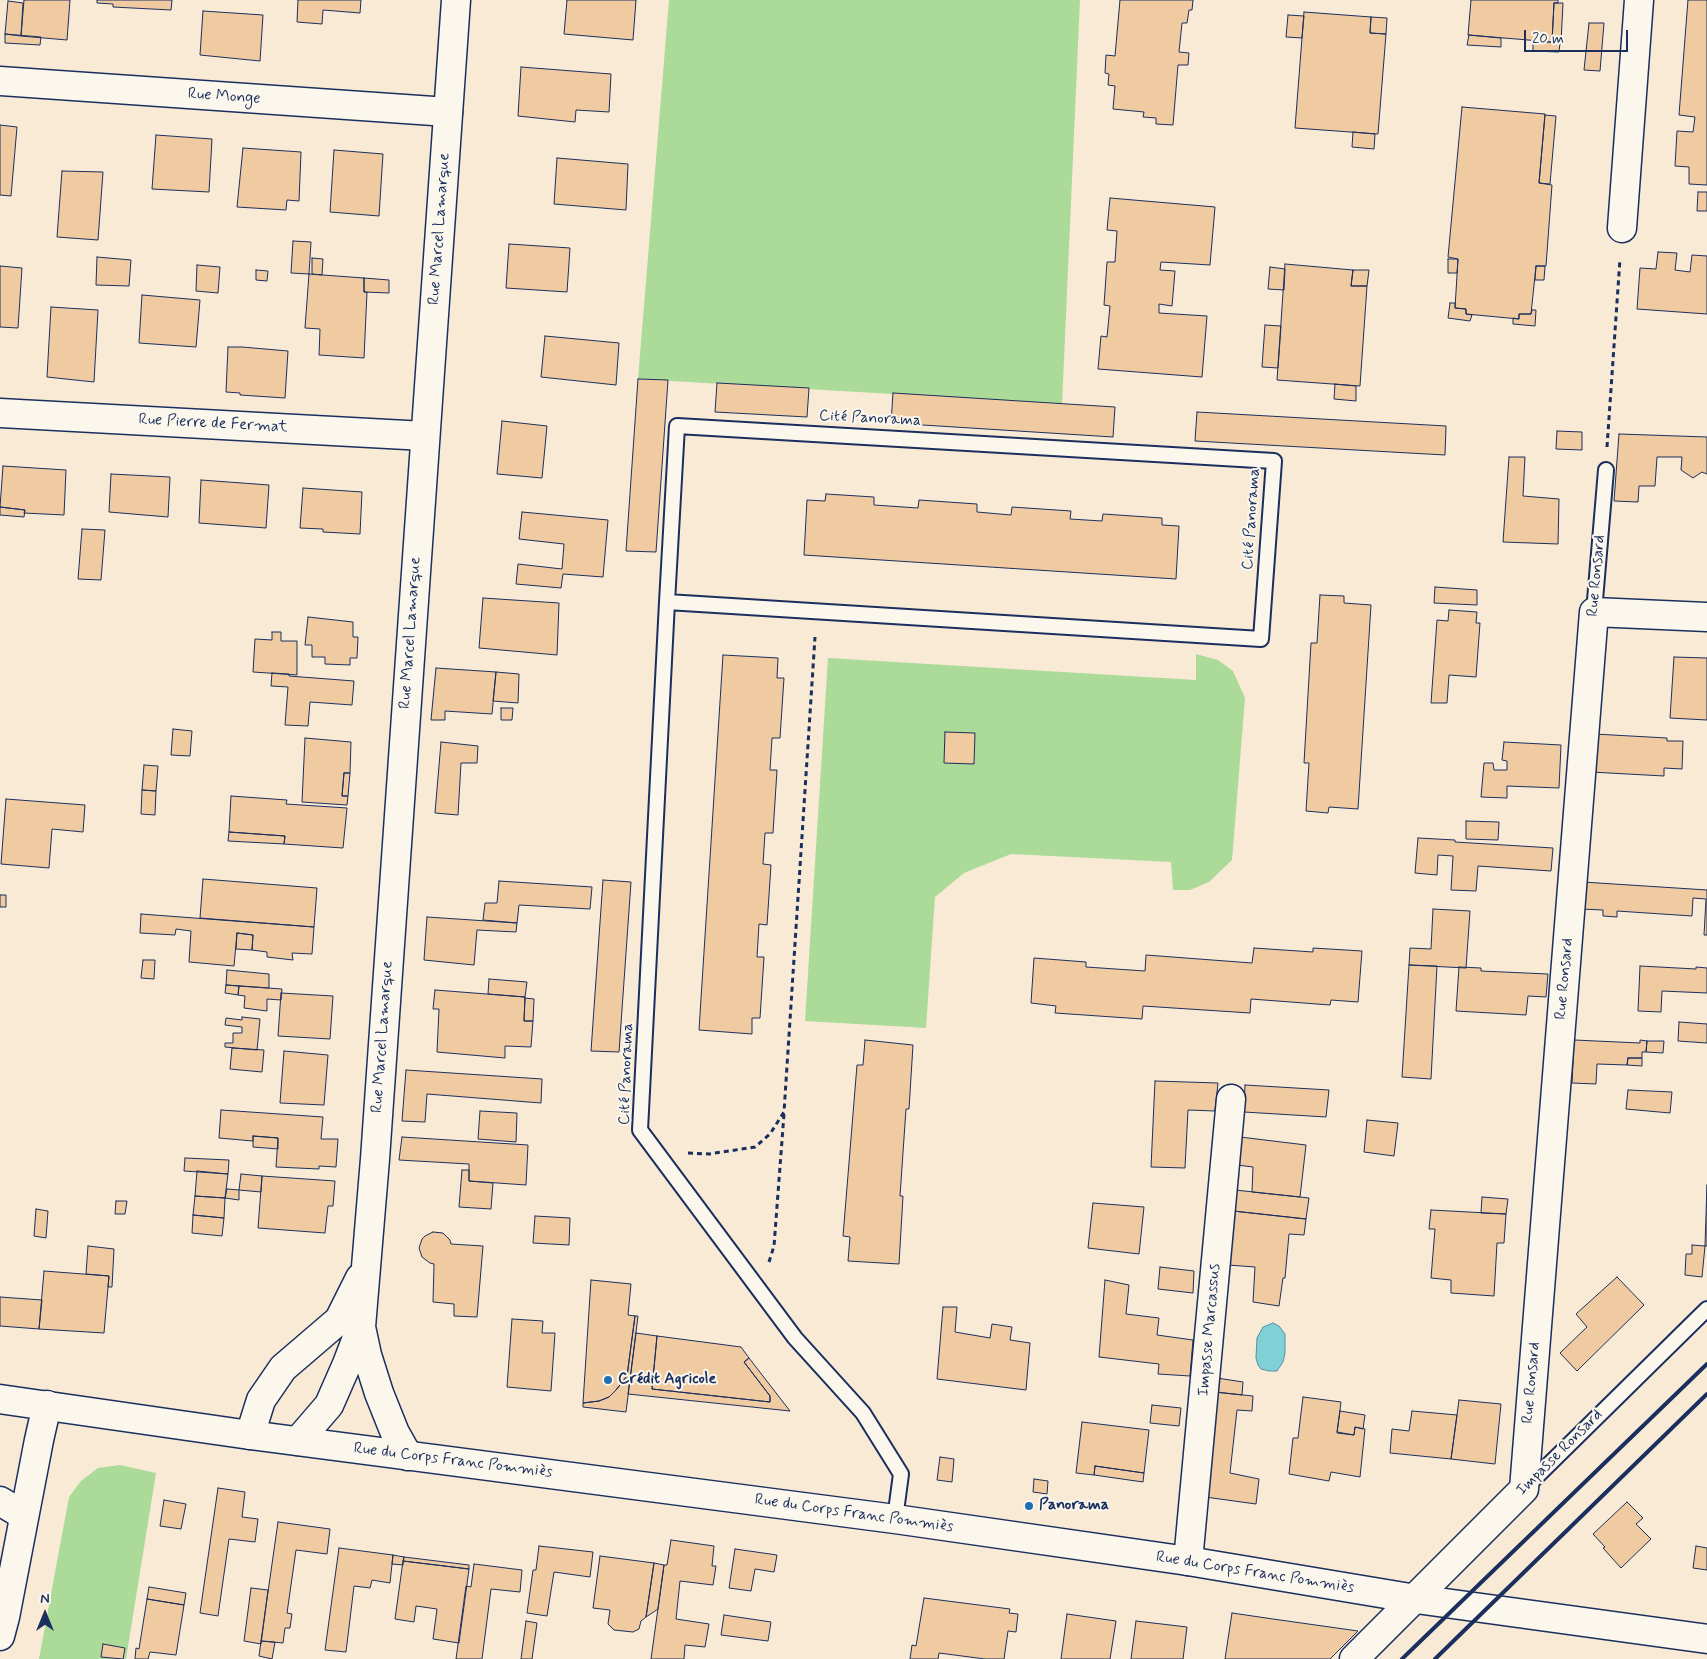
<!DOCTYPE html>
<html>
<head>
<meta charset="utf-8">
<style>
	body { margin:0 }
	#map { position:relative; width:1707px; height:1659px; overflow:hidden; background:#f8ead5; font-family:Mynerve,sans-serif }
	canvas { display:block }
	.north { position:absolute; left:20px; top:1589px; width:50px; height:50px; -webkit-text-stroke:4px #fbf7ec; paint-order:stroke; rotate:0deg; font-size:14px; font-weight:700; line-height:20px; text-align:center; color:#1b2f5e }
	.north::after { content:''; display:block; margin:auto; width:18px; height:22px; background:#1b2f5e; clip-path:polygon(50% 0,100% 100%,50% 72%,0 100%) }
	.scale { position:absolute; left:1524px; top:30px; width:104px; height:22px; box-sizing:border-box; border:2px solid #1b2f5e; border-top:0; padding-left:6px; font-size:15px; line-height:18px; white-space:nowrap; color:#1b2f5e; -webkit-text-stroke:4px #fbf7ec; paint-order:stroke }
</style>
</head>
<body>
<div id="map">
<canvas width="1707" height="1659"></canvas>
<div class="north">N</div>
<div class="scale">20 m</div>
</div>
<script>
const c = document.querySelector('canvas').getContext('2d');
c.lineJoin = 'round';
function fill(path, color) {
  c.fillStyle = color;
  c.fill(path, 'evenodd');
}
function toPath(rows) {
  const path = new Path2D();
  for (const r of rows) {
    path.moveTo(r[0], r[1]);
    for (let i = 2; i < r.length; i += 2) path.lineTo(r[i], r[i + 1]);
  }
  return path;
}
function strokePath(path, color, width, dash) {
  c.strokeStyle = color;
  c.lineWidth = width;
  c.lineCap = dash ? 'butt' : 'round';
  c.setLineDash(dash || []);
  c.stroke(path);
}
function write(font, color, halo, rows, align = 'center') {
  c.font = font + ' Mynerve,sans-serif';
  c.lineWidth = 4;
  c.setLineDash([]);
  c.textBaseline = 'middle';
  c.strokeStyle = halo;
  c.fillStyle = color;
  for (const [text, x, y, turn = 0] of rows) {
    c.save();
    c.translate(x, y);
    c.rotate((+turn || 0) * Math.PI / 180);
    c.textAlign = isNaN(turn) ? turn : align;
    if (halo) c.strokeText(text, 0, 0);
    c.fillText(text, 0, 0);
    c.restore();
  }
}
fill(toPath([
	[669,0,1080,0,1062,404,638,379],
	[1196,654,1218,660,1233,671,1245,698,1232,860,1209,882,1190,890,1173,890,1171,862,1011,854,964,873,935,897,926,1028,805,1021,828,658,1196,680],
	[120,1465,156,1473,126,1659,39,1659,69,1497,81,1481,98,1468]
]), '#acda99');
const water = toPath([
	[1273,1323,1279,1326,1285,1334,1285,1353,1283,1362,1277,1371,1269,1371,1261,1369,1258,1365,1256,1358,1257,1338,1263,1327,1273,1323]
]);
fill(water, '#80d1d6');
strokePath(water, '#5890a6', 1);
const building = toPath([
	[24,0,70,0,67,40,21,36,24,0],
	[97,0,172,0,171,10,113,7,113,4,97,3,97,0],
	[298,0,361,0,360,13,323,10,322,24,297,22,298,0],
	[567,0,636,0,633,40,564,34,567,0],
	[1120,0,1193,0,1192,10,1189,10,1187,23,1182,23,1179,52,1189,53,1188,65,1178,65,1173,125,1156,124,1156,118,1143,117,1144,112,1113,109,1115,86,1108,85,1109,74,1105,73,1106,55,1115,56,1120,0],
	[1471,0,1558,0,1558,3,1554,3,1552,42,1468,35,1471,0],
	[1688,0,1707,0,1707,185,1689,184,1689,167,1675,166,1677,131,1693,132,1695,117,1679,115,1688,0],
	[8,1,23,3,21,36,5,34,8,1],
	[1554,3,1563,3,1561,43,1552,41,1554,3],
	[203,11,263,15,260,61,200,55,203,11],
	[1304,12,1371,17,1370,33,1386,34,1378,134,1295,128,1304,12],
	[1288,15,1304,16,1302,38,1286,37,1288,15],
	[1371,17,1387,18,1386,34,1370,33,1371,17],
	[1589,23,1604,23,1600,71,1584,70,1589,23],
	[5,34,41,37,40,45,5,43,5,34],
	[1469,35,1501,38,1501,47,1467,45,1469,35],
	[1533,41,1560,43,1559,52,1533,51,1533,41],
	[521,67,611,74,609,112,576,110,575,122,518,116,521,67],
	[1462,107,1545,114,1539,183,1552,185,1546,266,1536,266,1531,314,1519,314,1519,319,1466,314,1466,309,1455,308,1458,259,1448,257,1462,107],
	[1545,115,1556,116,1550,184,1539,183,1545,115],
	[0,125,17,127,11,196,0,195,0,125],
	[1353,132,1375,134,1374,149,1352,147,1353,132],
	[156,135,212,139,209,192,152,189,156,135],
	[243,148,301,152,299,201,287,200,286,210,237,207,243,148],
	[334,150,383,154,379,216,330,212,334,150],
	[557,158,628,164,626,210,554,204,557,158],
	[62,171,103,172,98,240,57,237,62,171],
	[1698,192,1707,192,1707,211,1697,211,1698,192],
	[1110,198,1215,207,1210,265,1161,262,1160,270,1175,271,1172,306,1159,304,1159,313,1207,316,1202,377,1098,369,1101,336,1107,337,1110,306,1104,305,1107,262,1115,262,1117,231,1107,230,1110,198],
	[293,241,311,242,309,274,291,273,293,241],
	[509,244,570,248,567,292,506,288,509,244],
	[1658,252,1677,253,1675,270,1690,272,1692,255,1707,256,1707,314,1637,309,1640,268,1656,269,1658,252],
	[97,257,131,260,129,286,96,285,97,257],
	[312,258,323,259,322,275,312,274,312,258],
	[1448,259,1458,259,1457,273,1448,273,1448,259],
	[1285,264,1353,270,1351,286,1367,286,1360,386,1277,380,1285,264],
	[197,265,220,267,218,293,196,291,197,265],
	[0,266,22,268,18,328,0,327,0,266],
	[1536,266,1545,266,1544,280,1535,280,1536,266],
	[1270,267,1285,269,1284,290,1268,289,1270,267],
	[256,270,268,271,267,281,256,280,256,270],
	[1353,270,1369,270,1367,286,1351,286,1353,270],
	[309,274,364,278,364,292,367,292,364,358,319,355,320,329,305,328,309,274],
	[364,278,389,280,389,293,364,292,364,278],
	[142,295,200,300,196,347,139,343,142,295],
	[1450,303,1455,303,1455,308,1466,309,1466,314,1472,315,1470,321,1448,318,1450,303],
	[51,307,98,310,94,382,47,377,51,307],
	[1532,310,1536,310,1535,326,1513,324,1513,318,1519,319,1519,314,1531,314,1532,310],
	[1265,325,1281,326,1278,368,1262,367,1265,325],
	[545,336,619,343,616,385,541,377,545,336],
	[228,347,242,347,288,351,285,398,240,395,240,393,226,392,228,347],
	[638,379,668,380,656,552,626,551,638,379],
	[717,383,809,388,807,417,715,412,717,383],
	[1335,384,1356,386,1356,401,1334,399,1335,384],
	[893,393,1115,407,1113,437,891,423,893,393],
	[1197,412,1446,426,1445,455,1195,441,1197,412],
	[502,421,547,426,542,478,497,474,502,421],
	[1557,431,1582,432,1582,450,1556,449,1557,431],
	[1619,434,1707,437,1707,474,1702,472,1693,478,1681,470,1682,457,1657,457,1655,486,1639,486,1638,502,1614,501,1619,434],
	[1509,457,1525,457,1523,496,1559,499,1558,544,1503,542,1509,457],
	[3,466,66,470,64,515,24,513,25,510,0,507,3,466],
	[111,474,170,477,168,517,109,512,111,474],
	[201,480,269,485,266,528,199,523,201,480],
	[303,488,362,492,360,534,323,532,323,529,300,528,303,488],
	[826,494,874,497,874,505,918,508,919,500,977,504,977,512,1011,515,1012,507,1071,511,1070,519,1102,521,1103,514,1162,518,1162,525,1179,526,1176,579,804,555,807,500,825,501,826,494],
	[0,507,25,510,24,517,0,515,0,507],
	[522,512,608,520,603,577,563,574,561,588,516,584,518,564,562,569,564,544,519,539,522,512],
	[82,529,105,530,101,580,78,579,82,529],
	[1435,587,1477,590,1477,605,1434,603,1435,587],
	[1320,595,1344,596,1344,603,1371,605,1358,809,1329,807,1328,813,1306,811,1309,763,1304,763,1311,643,1317,643,1320,595],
	[483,598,559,603,557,655,479,648,483,598],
	[1449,610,1477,612,1476,623,1480,623,1476,677,1449,675,1447,703,1431,703,1437,620,1448,621,1449,610],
	[308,617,353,622,353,637,358,637,357,658,350,658,350,665,325,664,325,657,312,657,312,645,305,645,308,617],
	[272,632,281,632,281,641,297,641,297,675,253,672,255,639,272,640,272,632],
	[723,655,778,658,777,678,784,678,780,738,772,738,770,770,777,770,773,833,765,833,763,864,771,865,767,925,759,924,757,957,764,957,760,1018,752,1018,752,1034,699,1030,723,655],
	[1674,657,1707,658,1707,720,1670,718,1674,657],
	[436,668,496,672,492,714,445,711,445,720,431,720,436,668],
	[496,672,519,674,518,703,493,701,496,672],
	[272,673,289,674,289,676,354,681,352,705,310,702,308,726,285,725,288,687,271,686,272,673],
	[501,708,513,708,512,720,501,720,501,708],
	[173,729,192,731,190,756,171,755,173,729],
	[945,732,975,733,974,764,944,763,945,732],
	[1594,734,1667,738,1667,741,1683,741,1682,769,1664,768,1664,776,1591,772,1594,734],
	[305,738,351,742,350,773,344,773,342,796,348,796,347,805,302,802,305,738],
	[441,742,478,746,477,763,461,763,458,815,435,813,441,742],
	[1504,742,1561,745,1559,788,1507,786,1507,798,1481,797,1484,763,1493,763,1494,770,1507,770,1507,761,1502,760,1504,742],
	[144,765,158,766,156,791,142,790,144,765],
	[344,773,350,773,348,796,342,796,344,773],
	[142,790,156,791,155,815,141,814,142,790],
	[231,796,287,800,286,804,347,808,343,848,284,844,285,836,229,832,231,796],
	[6,799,85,805,83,832,52,829,49,868,1,864,6,799],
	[1466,821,1499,822,1498,840,1466,839,1466,821],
	[229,832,285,836,284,844,228,841,229,832],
	[1418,838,1455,840,1455,842,1553,848,1551,871,1478,866,1476,891,1451,890,1453,856,1438,855,1437,875,1415,873,1418,838],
	[203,879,317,888,314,927,200,918,203,879],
	[603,880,631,882,619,1052,591,1051,603,880],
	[499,881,592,887,590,909,519,905,517,923,483,920,485,903,497,903,499,881],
	[1583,882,1707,890,1707,935,1704,935,1706,899,1693,898,1692,916,1617,911,1617,917,1603,916,1603,910,1581,909,1583,882],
	[0,895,6,895,6,907,0,907,0,895],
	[1433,909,1470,911,1466,968,1409,965,1410,948,1431,949,1433,909],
	[141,914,314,927,312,954,292,953,293,960,267,957,267,952,252,950,253,935,237,933,234,966,189,962,191,931,176,929,175,935,140,933,141,914],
	[427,917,517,923,516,932,477,930,474,965,424,960,427,917],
	[237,933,253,935,252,950,236,949,237,933],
	[1254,948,1313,952,1313,948,1362,951,1358,1002,1331,1000,1330,1005,1251,999,1250,1013,1143,1006,1142,1019,1055,1013,1056,1006,1031,1003,1034,958,1086,962,1086,967,1145,971,1146,955,1252,963,1254,948],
	[143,960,155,960,154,979,141,978,143,960],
	[1409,965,1437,966,1431,1079,1402,1077,1409,965],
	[1640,966,1696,969,1696,967,1707,968,1707,993,1662,991,1661,1012,1638,1011,1640,966],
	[1459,967,1481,968,1481,971,1548,974,1546,997,1528,996,1526,1015,1456,1011,1459,967],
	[227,970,269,974,269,988,226,985,227,970],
	[489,979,527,982,525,997,488,994,489,979],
	[226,985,239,986,238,995,225,993,226,985],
	[239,986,282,989,281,1000,267,999,267,1011,244,1008,245,996,238,995,239,986],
	[435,990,525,997,524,1021,533,1021,531,1047,505,1046,505,1058,437,1052,439,1009,433,1009,435,990],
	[281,993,333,996,330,1039,278,1036,281,993],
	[525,998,534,999,533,1021,524,1021,525,998],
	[242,1017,260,1019,257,1050,225,1047,225,1043,233,1043,233,1033,242,1033,242,1027,225,1025,226,1018,242,1020,242,1017],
	[1679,1022,1707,1024,1707,1043,1678,1041,1679,1022],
	[865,1040,913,1045,909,1109,906,1109,900,1196,903,1196,899,1264,848,1261,850,1237,843,1236,857,1065,863,1065,865,1040],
	[1574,1040,1640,1043,1640,1040,1647,1041,1646,1052,1642,1052,1642,1058,1628,1058,1627,1065,1597,1064,1596,1084,1572,1083,1574,1040],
	[1647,1041,1664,1041,1663,1053,1646,1052,1647,1041],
	[232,1048,264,1050,262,1072,230,1069,232,1048],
	[284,1051,328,1055,324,1105,280,1103,284,1051],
	[1628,1058,1642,1058,1642,1066,1627,1065,1628,1058],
	[406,1070,542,1079,541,1103,427,1094,425,1122,402,1121,406,1070],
	[1155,1081,1218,1083,1215,1111,1188,1110,1185,1168,1151,1167,1155,1081],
	[1245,1085,1329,1090,1326,1117,1244,1112,1245,1085],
	[1628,1090,1672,1092,1670,1113,1626,1109,1628,1090],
	[221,1110,323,1117,321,1139,338,1139,336,1167,319,1166,319,1169,276,1167,278,1138,253,1136,253,1141,219,1138,221,1110],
	[480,1111,517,1113,516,1142,478,1139,480,1111],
	[1367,1120,1398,1123,1394,1156,1364,1152,1367,1120],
	[253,1136,278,1138,278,1149,253,1147,253,1136],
	[402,1137,528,1145,526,1185,469,1181,469,1164,399,1160,402,1137],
	[1240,1137,1306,1145,1300,1197,1252,1192,1253,1167,1237,1165,1240,1137],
	[185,1158,229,1160,228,1174,184,1171,185,1158],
	[462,1170,469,1170,469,1181,493,1183,491,1209,459,1207,462,1170],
	[197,1171,228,1174,225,1198,195,1196,197,1171],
	[241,1174,262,1176,261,1192,239,1190,241,1174],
	[262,1176,335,1181,333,1206,328,1206,325,1233,258,1228,262,1176],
	[1707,1185,1707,1246,1705,1246,1707,1185],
	[227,1189,239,1190,239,1200,225,1198,227,1189],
	[1235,1190,1309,1198,1306,1219,1233,1211,1235,1190],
	[195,1196,225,1198,224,1218,193,1215,195,1196],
	[1482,1197,1508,1199,1506,1214,1481,1213,1482,1197],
	[116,1201,127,1201,125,1214,115,1214,116,1201],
	[1093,1203,1144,1207,1139,1254,1088,1248,1093,1203],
	[36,1209,48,1211,46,1238,34,1236,36,1209],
	[1431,1210,1506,1214,1504,1243,1497,1243,1494,1296,1451,1293,1451,1280,1431,1278,1435,1229,1429,1229,1431,1210],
	[1233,1211,1306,1219,1304,1235,1289,1234,1285,1278,1283,1278,1279,1306,1253,1302,1255,1267,1228,1265,1233,1211],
	[193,1215,224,1218,222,1236,192,1233,193,1215],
	[535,1216,570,1218,569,1245,533,1243,535,1216],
	[433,1232,443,1233,450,1240,451,1244,483,1246,477,1317,454,1316,454,1304,433,1302,434,1264,430,1263,422,1257,419,1248,422,1239,425,1236,433,1232],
	[1692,1245,1705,1246,1702,1277,1685,1275,1686,1254,1692,1254,1692,1245],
	[88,1246,114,1249,112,1287,108,1287,109,1276,86,1274,88,1246],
	[1160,1267,1194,1271,1193,1293,1158,1289,1160,1267],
	[44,1271,109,1276,104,1333,39,1329,44,1271],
	[1617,1277,1644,1305,1577,1371,1560,1353,1587,1327,1576,1314,1617,1277],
	[591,1280,631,1284,628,1315,635,1316,627,1376,616,1390,609,1397,599,1401,583,1403,591,1280],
	[1105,1280,1129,1285,1126,1314,1159,1318,1157,1335,1193,1340,1190,1376,1158,1374,1159,1364,1099,1357,1105,1280],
	[0,1297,42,1300,39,1329,0,1326,0,1297],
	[943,1307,957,1307,955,1332,990,1338,992,1324,1012,1327,1010,1340,1030,1343,1026,1390,937,1379,943,1307],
	[635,1316,638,1316,626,1412,583,1407,583,1403,599,1401,609,1397,616,1390,627,1376,635,1316],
	[512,1319,543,1321,542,1333,555,1333,551,1391,507,1387,512,1319],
	[636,1333,657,1336,652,1389,770,1402,770,1396,744,1362,749,1358,790,1411,628,1394,636,1333],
	[657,1336,741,1347,749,1358,744,1362,770,1396,770,1402,652,1389,657,1336],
	[1217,1378,1243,1382,1242,1395,1215,1392,1217,1378],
	[1215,1392,1253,1396,1252,1411,1237,1410,1230,1473,1259,1479,1256,1504,1205,1497,1215,1392],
	[1303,1397,1341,1402,1337,1433,1354,1435,1355,1427,1365,1429,1360,1477,1331,1472,1329,1481,1289,1474,1293,1438,1298,1438,1303,1397],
	[1459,1400,1501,1404,1495,1464,1451,1459,1459,1400],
	[1152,1405,1181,1408,1179,1426,1150,1423,1152,1405],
	[1340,1411,1365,1415,1363,1429,1355,1427,1354,1435,1337,1432,1340,1411],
	[1412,1411,1457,1415,1451,1459,1390,1453,1392,1429,1409,1431,1412,1411],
	[1082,1422,1149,1430,1144,1473,1095,1466,1094,1475,1076,1473,1082,1422],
	[940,1457,954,1459,952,1482,937,1480,940,1457],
	[1095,1466,1144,1473,1143,1482,1094,1475,1095,1466],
	[1034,1479,1048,1481,1047,1494,1033,1492,1034,1479],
	[218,1488,245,1492,242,1517,258,1519,255,1542,229,1539,218,1616,200,1613,218,1488],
	[164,1500,186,1504,181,1529,160,1526,164,1500],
	[1627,1502,1643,1518,1636,1524,1651,1539,1621,1568,1603,1548,1605,1547,1593,1534,1627,1502],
	[278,1522,330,1529,327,1554,296,1550,287,1613,292,1614,290,1628,285,1628,283,1643,261,1641,278,1522],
	[671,1540,714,1546,712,1566,716,1566,713,1585,680,1581,676,1619,709,1624,705,1647,685,1645,684,1659,651,1659,664,1565,667,1565,671,1540],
	[539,1546,593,1552,590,1577,554,1572,547,1616,527,1613,533,1570,536,1570,539,1546],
	[1696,1546,1707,1548,1707,1570,1693,1568,1696,1546],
	[339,1548,393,1555,390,1583,372,1580,370,1588,354,1586,346,1652,325,1650,339,1548],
	[735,1549,777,1555,774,1572,755,1569,751,1591,729,1588,735,1549],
	[393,1555,404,1557,403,1565,392,1564,393,1555],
	[600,1556,654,1563,646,1617,641,1621,639,1629,633,1632,614,1630,608,1624,610,1610,593,1608,600,1556],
	[404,1557,469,1565,469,1569,403,1561,404,1557],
	[403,1561,469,1569,459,1643,433,1639,437,1609,416,1606,414,1622,395,1619,403,1561],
	[654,1563,664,1565,658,1609,646,1617,654,1563],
	[474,1564,522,1570,520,1592,491,1589,482,1659,456,1659,466,1586,471,1587,474,1564],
	[149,1587,186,1593,184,1605,147,1599,149,1587],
	[251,1588,268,1590,261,1644,244,1641,251,1588],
	[924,1598,1010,1609,1009,1613,1018,1614,1016,1632,1008,1631,1004,1659,985,1659,939,1653,938,1659,910,1659,912,1645,916,1646,924,1598],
	[147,1599,184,1605,176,1655,150,1652,148,1659,135,1659,136,1648,139,1649,147,1599],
	[1232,1613,1273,1619,1358,1631,1330,1659,1225,1659,1232,1613],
	[1067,1614,1116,1621,1110,1659,1061,1659,1067,1614],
	[724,1615,771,1622,768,1641,721,1635,724,1615],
	[526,1621,537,1623,532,1659,521,1659,526,1621],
	[1136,1621,1187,1627,1183,1659,1131,1659,1136,1621],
	[261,1641,275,1642,272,1659,259,1656,261,1641],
	[103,1644,125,1648,123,1659,101,1657,103,1644]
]);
fill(building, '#f0caa0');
strokePath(building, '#1b2f5e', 1);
const service = toPath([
	[667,602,1261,639,1274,461,677,426,667,602,640,1130,795,1338,863,1413,901,1474,895,1519],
	[1594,612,1606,470],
	[1526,1487,1707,1309]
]);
const minor = toPath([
	[0,81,448,112],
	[1622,228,1639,0],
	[0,413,425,436],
	[0,1501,23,1515],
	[1188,1561,1231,1099],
	[0,1636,5,1617,39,1440,47,1405],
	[1354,1659,1524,1489,1594,612,1707,617]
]);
const tertiary = toPath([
	[361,1327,367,1355,379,1393,395,1433,408,1456],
	[250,1435,261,1400,283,1368,339,1320,360,1278],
	[298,1441,329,1405,347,1364,361,1327,375,1159,456,0]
]);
const secondary = toPath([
	[0,1399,250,1435,895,1519,1188,1561,1416,1599,1707,1639]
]);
strokePath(service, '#1b2f5e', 18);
strokePath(minor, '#1b2f5e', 31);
strokePath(tertiary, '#1b2f5e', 31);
strokePath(secondary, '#1b2f5e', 31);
strokePath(toPath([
	[1607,447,1620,259],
	[688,1153,709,1154,755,1147,770,1134,784,1112,815,637],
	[769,1262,774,1246,784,1114]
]), '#1b2f5e', 3, [5, 4]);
strokePath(service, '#fbf7ec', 14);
strokePath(minor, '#fbf7ec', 28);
strokePath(tertiary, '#fbf7ec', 28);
strokePath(secondary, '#fbf7ec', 28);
strokePath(toPath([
	[1402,1659,1707,1364],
	[1435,1659,1707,1394]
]), '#1b2f5e', 4);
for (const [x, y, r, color] of [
	[608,1380,5,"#1f6fb2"],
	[1029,1506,5,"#1f6fb2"]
]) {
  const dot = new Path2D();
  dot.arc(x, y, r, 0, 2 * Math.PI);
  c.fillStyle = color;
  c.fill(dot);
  strokePath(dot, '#fbf7ec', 2);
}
write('16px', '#1b2f5e', '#fbf7ec', [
	["Rue Monge",224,97,4],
	["Rue Marcel Lamarque",440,229,-86],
	["Cité Panorama",870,419,3],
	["Rue Pierre de Fermat",213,424,3],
	["Cité Panorama",1252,519,-86],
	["Rue Ronsard",1597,576,-85],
	["Rue Marcel Lamarque",411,633,-86],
	["Rue Ronsard",1565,979,-85],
	["Rue Marcel Lamarque",383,1037,-86],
	["Cité Panorama",627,1074,-88],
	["Impasse Marcassus",1210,1330,-85],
	["Rue Ronsard",1532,1383,-85],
	["Impasse Ronsard",1560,1453,-45],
	["Rue du Corps Franc Pommiès",453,1461,7],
	["Rue du Corps Franc Pommiès",854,1514,8],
	["Rue du Corps Franc Pommiès",1255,1573,9]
]);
write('bold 16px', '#1b2f5e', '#fbf7ec', [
	["Crédit Agricole",618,1380],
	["Panorama",1039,1506]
], 'left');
</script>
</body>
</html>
